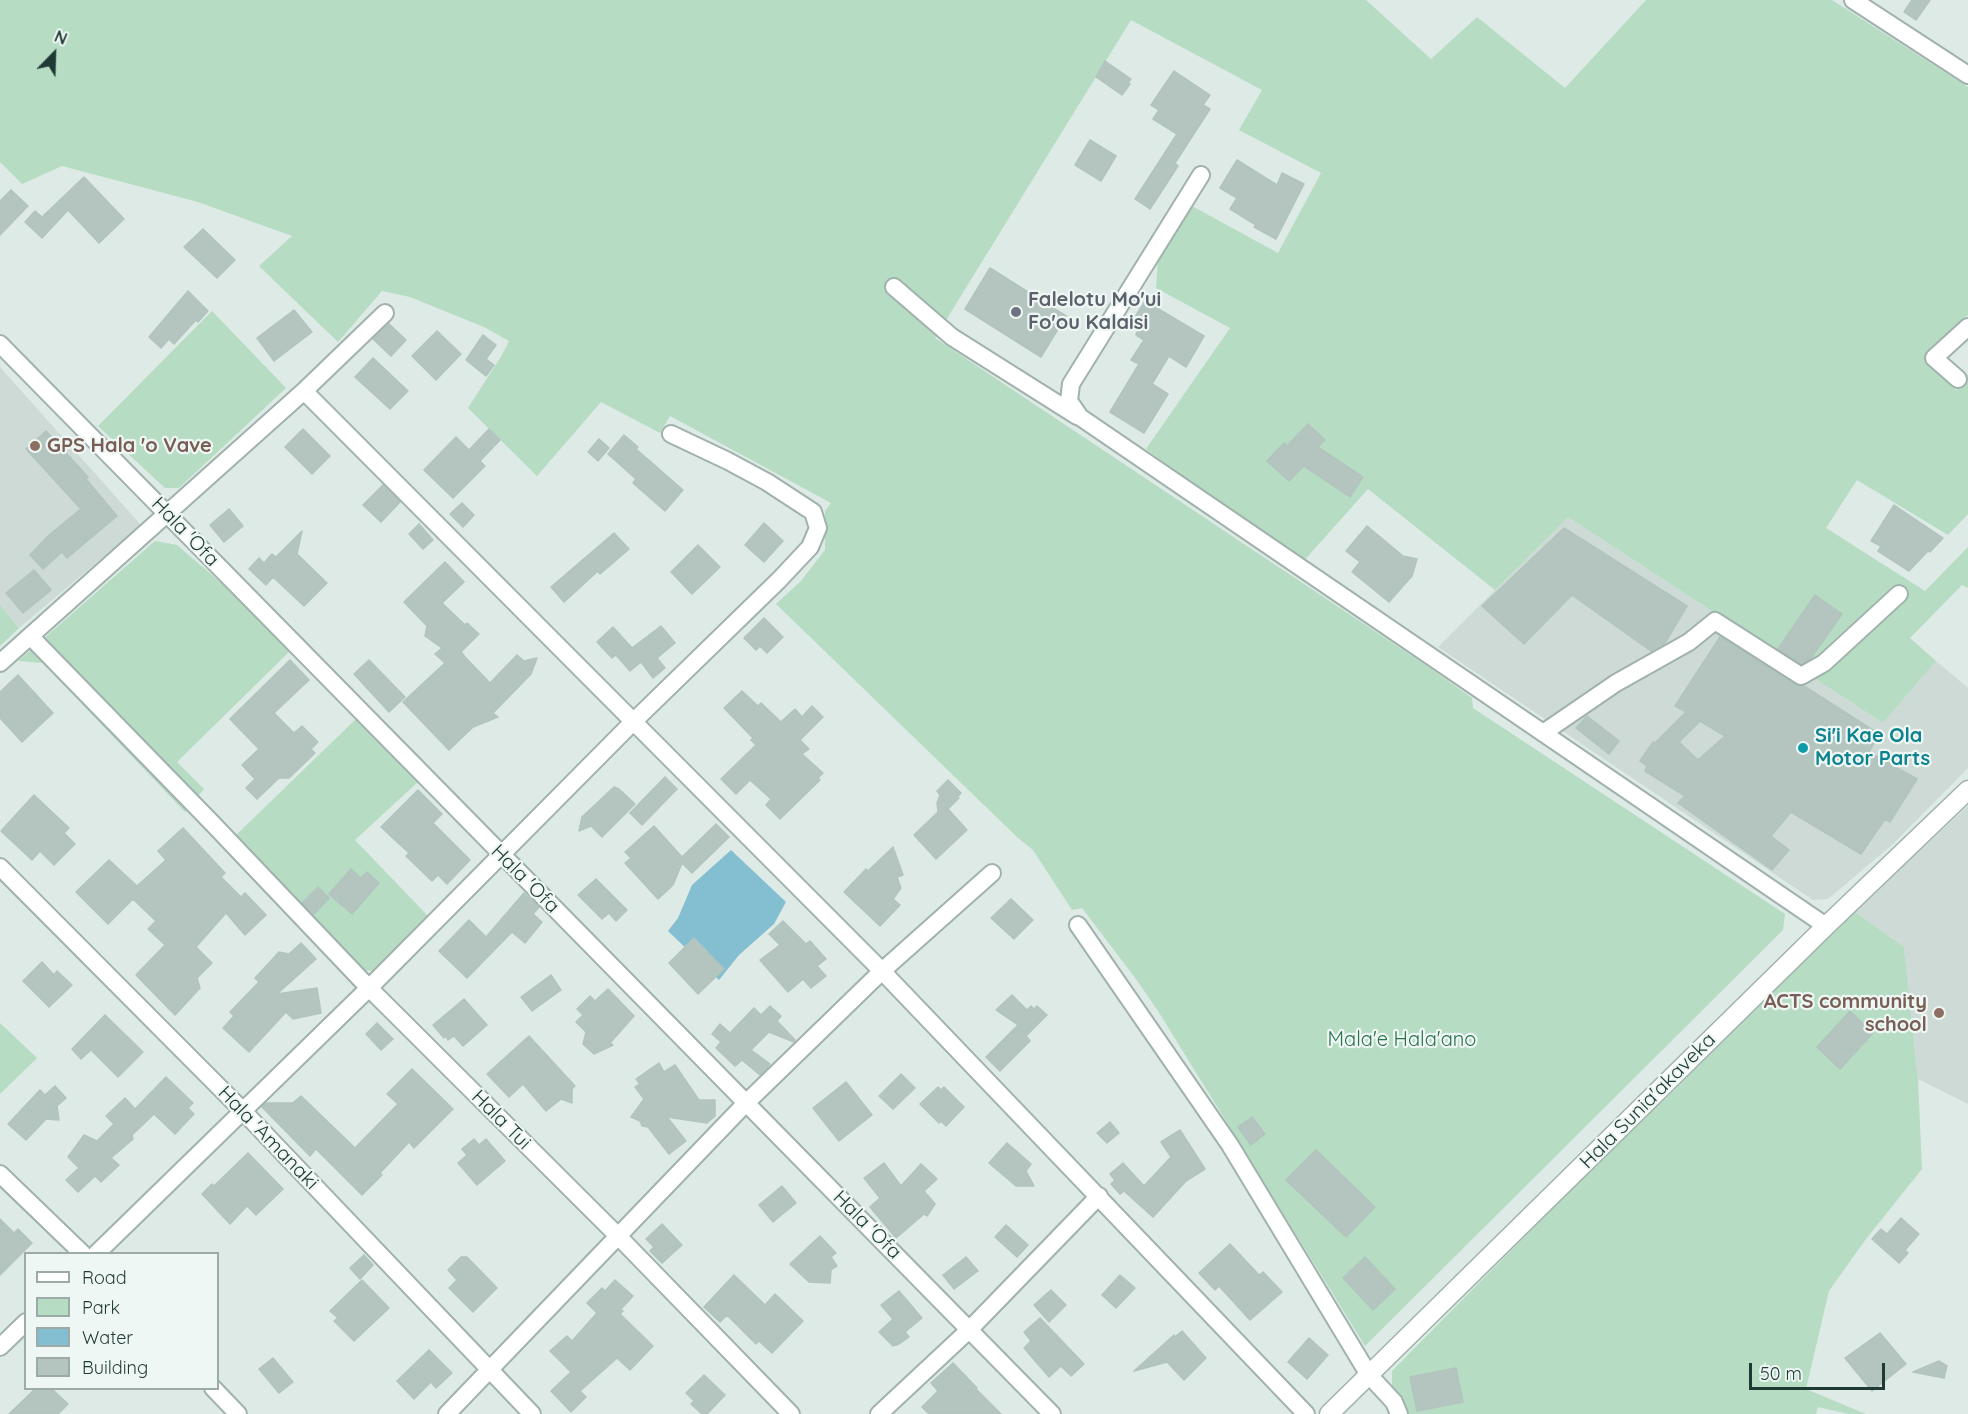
<!DOCTYPE html>
<html>
<head>
<meta charset="utf-8">
<style>
	body { margin:0 }
	#map { position:relative; width:1968px; height:1414px; overflow:hidden; background:#deeae6; font-family:Quicksand,sans-serif }
	canvas { display:block }
	.legend { position:absolute; left:24px; top:1252px; width:195px; height:138px; box-sizing:border-box; background:#eff7f4; border:2px solid #9caba8; margin:0; padding:8px 10px; list-style:none; font-size:18px; color:#1f3a35 }
	.legend li { display:flex; align-items:center; gap:12px; height:30px }
	.legend b { width:30px; border:2px solid #9caba8 }
	.north { position:absolute; left:24px; top:24px; width:60px; height:60px; -webkit-text-stroke:4px #eff7f4; paint-order:stroke; rotate:23deg; font-size:16px; font-weight:700; line-height:24px; text-align:center; color:#1f3a35 }
	.north::after { content:''; display:block; margin:auto; width:21px; height:27px; background:#1f3a35; clip-path:polygon(50% 0,100% 100%,50% 72%,0 100%) }
	.scale { position:absolute; left:1749px; top:1363px; width:136px; height:27px; box-sizing:border-box; border:3px solid #1f3a35; border-top:0; padding-left:8px; font-size:18px; line-height:21px; white-space:nowrap; color:#1f3a35; -webkit-text-stroke:4px #eff7f4; paint-order:stroke }
</style>
</head>
<body>
<div id="map">
<canvas width="1968" height="1414"></canvas>
<ul class="legend">
<li><b style="height:8px;background:#fff"></b>Road</li>
<li><b style="height:16px;background:#b6dcc4"></b>Park</li>
<li><b style="height:16px;background:#84bfd1"></b>Water</li>
<li><b style="height:16px;background:#b4c5bf"></b>Building</li>
</ul>
<div class="north">N</div>
<div class="scale">50 m</div>
</div>
<script>
const c = document.querySelector('canvas').getContext('2d');
c.lineJoin = 'round';
function fill(path, color) {
  c.fillStyle = color;
  c.fill(path, 'evenodd');
}
function toPath(rows) {
  const path = new Path2D();
  for (const r of rows) {
    path.moveTo(r[0], r[1]);
    for (let i = 2; i < r.length; i += 2) path.lineTo(r[i], r[i + 1]);
  }
  return path;
}
function strokePath(path, color, width, dash) {
  c.strokeStyle = color;
  c.lineWidth = width;
  c.lineCap = dash ? 'butt' : 'round';
  c.setLineDash(dash || []);
  c.stroke(path);
}
function write(font, color, halo, rows, align = 'center') {
  c.font = font + ' Quicksand,sans-serif';
  c.lineWidth = 4.5;
  c.setLineDash([]);
  c.textBaseline = 'middle';
  c.strokeStyle = halo;
  c.fillStyle = color;
  for (const [text, x, y, turn = 0] of rows) {
    c.save();
    c.translate(x, y);
    c.rotate((+turn || 0) * Math.PI / 180);
    c.textAlign = isNaN(turn) ? turn : align;
    if (halo) c.strokeText(text, 0, 0);
    c.fillText(text, 0, 0);
    c.restore();
  }
}
fill(toPath([
	[0,367,141,525,19,628,0,605],
	[1568,517,1883,723,1936,661,1968,688,1968,768,1893,844,1828,899,1813,900,1438,647],
	[1968,806,1968,1104,1918,1079,1904,947,1854,911]
]), '#cddad5');
fill(toPath([
	[0,0,1366,0,1431,59,1477,17,1565,88,1646,0,1832,0,1968,87,1968,315,1934,347,1935,372,1957,390,1968,379,1968,514,1948,535,1857,480,1826,528,1925,591,1968,547,1968,588,1962,585,1910,638,1936,661,1883,723,1568,517,1495,590,1368,489,1301,564,1146,449,1230,328,1156,288,1158,259,1192,206,1278,253,1321,173,1239,130,1262,90,1131,20,935,338,1427,666,1472,698,1473,708,1785,914,1783,930,1365,1346,1158,1011,1136,979,1082,908,1072,910,1033,850,1017,837,776,604,801,581,825,550,825,511,831,503,670,416,660,433,601,402,537,476,468,408,502,355,509,341,484,327,410,297,382,291,338,342,259,266,292,236,198,202,62,166,22,184,0,162],
	[212,311,286,388,179,488,165,488,98,426],
	[155,541,177,545,248,606,291,650,177,762,204,789,185,812,43,663,18,661],
	[0,605,19,628,0,646],
	[357,718,419,781,355,840,429,917,374,971,362,970,233,838],
	[1854,911,1904,947,1918,1079,1922,1169,1866,1239,1829,1291,1806,1389,1866,1414,1849,1414,1818,1407,1816,1414,1406,1414,1392,1386,1392,1371,1635,1125,1667,1097],
	[0,1023,37,1058,0,1094]
]), '#b6dcc4');
fill(toPath([
	[731,850,786,902,774,924,739,955,719,980,668,931,678,918,692,885]
]), '#84bfd1');
const building = toPath([
	[1912,0,1930,0,1916,20,1904,12,1912,0],
	[1105,61,1131,79,1128,83,1130,84,1122,95,1096,77,1105,61],
	[1174,71,1210,95,1203,105,1210,109,1175,163,1178,166,1150,209,1135,199,1177,134,1153,119,1159,110,1151,105,1174,71],
	[1090,140,1116,156,1101,181,1075,165,1090,140],
	[1237,160,1277,185,1282,173,1304,184,1276,239,1254,227,1256,225,1230,209,1237,198,1220,188,1237,160],
	[84,177,124,219,99,243,68,210,42,238,25,222,35,211,42,217,84,177],
	[11,190,28,206,0,235,0,201,11,190],
	[203,229,235,260,217,278,184,247,203,229],
	[990,268,1066,316,1041,357,965,309,990,268],
	[188,291,208,311,198,322,196,320,174,344,169,339,161,348,149,337,188,291],
	[1145,301,1204,336,1186,367,1169,356,1152,384,1168,394,1144,433,1110,412,1139,364,1131,360,1144,340,1136,335,1138,330,1130,325,1145,301],
	[294,310,312,332,274,361,257,338,294,310],
	[389,324,406,340,391,356,373,339,389,324],
	[437,331,461,354,436,380,412,356,437,331],
	[483,335,496,345,486,359,494,365,486,376,466,360,483,335],
	[373,358,408,391,390,409,355,377,373,358],
	[1308,424,1325,440,1318,447,1363,477,1350,497,1304,466,1289,481,1267,461,1284,443,1287,446,1308,424],
	[303,429,330,456,312,474,285,447,303,429],
	[489,429,500,440,480,461,485,466,453,498,424,470,456,437,469,450,489,429],
	[46,431,88,477,86,479,117,516,67,558,62,552,43,569,30,555,49,535,81,509,26,449,46,431],
	[624,435,638,447,636,449,683,490,665,511,633,483,636,479,608,454,624,435],
	[599,439,609,448,598,461,588,452,599,439],
	[383,485,400,502,381,522,363,505,383,485],
	[462,503,474,515,463,527,450,514,462,503],
	[1894,505,1943,538,1930,552,1928,551,1909,571,1878,551,1881,546,1871,541,1894,505],
	[229,509,243,526,224,542,210,525,229,509],
	[764,523,783,541,764,562,745,545,764,523],
	[419,524,433,540,423,549,409,534,419,524],
	[1367,526,1403,556,1417,559,1412,576,1389,602,1352,572,1360,562,1346,551,1367,526],
	[1564,528,1687,606,1665,643,1651,651,1572,595,1524,644,1482,606,1564,528],
	[302,531,297,554,327,583,304,606,273,577,266,585,249,569,259,558,264,563,272,554,276,557,302,531],
	[614,533,629,549,600,574,598,571,564,602,551,587,614,533],
	[698,545,720,567,692,594,671,572,698,545],
	[445,562,464,582,442,603,465,625,467,623,479,634,461,652,465,657,490,683,517,655,524,661,537,658,531,674,493,713,498,717,473,727,449,750,403,702,445,663,435,654,442,648,425,636,427,626,404,602,445,562],
	[34,570,51,590,23,613,6,593,34,570],
	[1815,595,1842,614,1811,658,1801,664,1778,649,1815,595],
	[764,618,783,637,767,653,760,646,756,650,744,638,764,618],
	[661,626,675,643,657,658,665,668,653,678,641,662,630,671,616,655,612,658,597,642,613,627,632,648,661,626],
	[1720,637,1795,685,1804,686,1879,734,1869,752,1917,779,1890,822,1885,819,1861,854,1791,812,1771,836,1789,850,1772,870,1678,803,1685,796,1645,771,1647,766,1640,761,1653,742,1655,743,1686,712,1675,706,1720,637],
	[1700,721,1725,736,1698,760,1679,742,1700,721],
	[290,660,309,680,274,713,294,733,302,726,318,742,311,749,315,753,289,778,279,778,257,799,246,788,255,779,242,765,259,749,230,719,290,660],
	[369,660,405,697,389,712,354,674,369,660],
	[18,675,53,713,22,742,0,718,0,692,18,675],
	[742,691,758,706,761,703,781,722,795,709,802,717,812,706,823,717,800,740,809,749,802,754,823,773,818,778,820,780,780,819,766,805,771,799,750,780,736,794,721,779,756,745,751,740,753,738,724,708,742,691],
	[1587,716,1619,741,1609,754,1576,728,1587,716],
	[665,777,677,789,642,825,630,813,665,777],
	[948,780,961,793,957,797,959,798,948,809,967,830,936,859,914,835,938,812,937,803,940,795,937,791,948,780],
	[614,787,619,789,635,804,602,837,591,826,579,831,582,817,614,787],
	[418,790,442,814,433,823,470,860,447,884,438,875,432,881,406,856,409,853,381,827,418,790],
	[34,795,69,828,64,833,75,844,54,865,40,851,32,860,1,831,34,795],
	[716,824,729,837,692,873,682,863,673,885,658,899,625,863,631,858,625,852,654,826,682,857,716,824],
	[183,828,225,873,221,877,241,897,245,893,266,915,245,935,226,913,196,947,212,963,197,978,200,988,175,1015,136,975,165,945,148,929,156,921,133,899,108,924,76,892,109,860,137,886,166,860,158,851,183,828],
	[893,847,903,875,897,877,901,888,893,899,900,905,880,926,844,892,866,869,868,871,893,847],
	[351,869,361,878,367,872,379,883,352,914,329,894,351,869],
	[596,879,627,910,616,921,609,913,602,919,578,895,596,879],
	[318,887,329,898,314,914,302,903,318,887],
	[524,893,539,907,533,914,542,922,525,943,512,932,467,978,439,951,469,920,486,937,524,893],
	[1011,899,1033,920,1014,939,991,918,1011,899],
	[783,921,806,944,810,941,826,959,817,966,826,976,811,988,803,979,788,992,760,960,780,945,769,934,783,921],
	[694,938,724,969,698,994,669,963,694,938],
	[301,943,316,959,277,994,317,988,321,1013,293,1019,286,1012,249,1052,223,1028,234,1016,230,1012,259,982,255,978,279,952,289,954,301,943],
	[42,962,54,975,57,971,72,985,49,1007,23,981,42,962],
	[551,975,561,990,532,1011,521,997,551,975],
	[608,989,634,1016,610,1043,613,1045,594,1054,583,1044,586,1032,576,1022,583,1015,577,1009,590,996,595,1001,608,989],
	[1012,995,1027,1010,1031,1006,1034,1009,1037,1006,1047,1015,1026,1036,1030,1041,1000,1071,986,1057,1018,1025,996,1010,1012,995],
	[464,999,487,1025,463,1046,454,1036,448,1040,446,1036,444,1038,433,1025,464,999],
	[770,1006,781,1016,777,1021,795,1040,794,1042,769,1032,751,1050,770,1064,765,1070,760,1075,742,1060,735,1066,716,1048,721,1042,712,1034,720,1024,730,1033,754,1008,761,1015,770,1006],
	[1850,1011,1873,1033,1840,1069,1817,1047,1850,1011],
	[105,1015,143,1052,118,1077,91,1050,81,1059,72,1049,105,1015],
	[377,1023,393,1039,381,1050,366,1034,377,1023],
	[529,1036,575,1086,572,1089,572,1103,561,1099,546,1111,523,1084,509,1097,487,1074,529,1036],
	[659,1063,664,1072,675,1065,699,1100,715,1100,715,1116,707,1123,667,1117,686,1141,669,1154,648,1127,642,1126,640,1121,631,1117,644,1099,635,1087,640,1084,636,1079,659,1063],
	[412,1069,453,1109,414,1148,409,1142,380,1173,382,1175,362,1195,316,1149,310,1156,262,1107,266,1103,293,1103,301,1096,355,1148,398,1104,387,1094,412,1069],
	[901,1074,915,1088,893,1109,879,1096,901,1074],
	[166,1077,193,1103,188,1108,194,1114,175,1134,154,1114,132,1135,133,1139,111,1158,119,1165,101,1182,95,1176,78,1192,66,1180,79,1168,68,1157,84,1135,97,1141,114,1124,106,1116,125,1098,135,1109,166,1077],
	[846,1082,872,1115,839,1141,813,1108,846,1082],
	[55,1086,66,1098,57,1106,59,1120,46,1119,26,1140,8,1124,40,1090,45,1095,55,1086],
	[938,1087,941,1090,944,1087,964,1107,946,1126,941,1121,939,1123,920,1104,938,1087],
	[1252,1117,1265,1134,1251,1145,1238,1127,1252,1117],
	[1110,1122,1119,1133,1107,1143,1097,1133,1110,1122],
	[1180,1130,1205,1169,1186,1181,1153,1217,1124,1191,1120,1194,1111,1184,1115,1180,1110,1174,1123,1163,1144,1186,1171,1157,1161,1142,1180,1130],
	[474,1139,479,1145,486,1139,505,1161,477,1185,458,1163,467,1155,462,1149,474,1139],
	[1007,1143,1031,1164,1026,1171,1034,1186,1016,1186,989,1163,1007,1143],
	[1316,1150,1375,1207,1346,1237,1286,1180,1316,1150],
	[248,1153,283,1189,256,1215,247,1206,230,1224,202,1194,212,1184,214,1186,248,1153],
	[884,1163,901,1186,921,1164,937,1179,924,1191,935,1204,927,1216,924,1214,896,1238,870,1207,880,1198,864,1178,884,1163],
	[782,1186,796,1203,773,1222,759,1205,782,1186],
	[1901,1218,1919,1234,1905,1250,1908,1253,1899,1263,1872,1239,1881,1229,1887,1234,1901,1218],
	[0,1219,14,1233,18,1229,32,1243,0,1275,0,1219],
	[662,1224,682,1245,662,1263,650,1251,654,1247,646,1239,662,1224],
	[1006,1225,1028,1245,1017,1257,995,1237,1006,1225],
	[820,1236,836,1253,831,1257,837,1266,831,1270,830,1283,809,1282,790,1264,820,1236],
	[1230,1244,1259,1275,1263,1272,1282,1292,1250,1320,1219,1286,1215,1290,1199,1273,1230,1244],
	[364,1255,373,1265,360,1279,350,1268,364,1255],
	[461,1257,467,1257,497,1288,473,1312,449,1288,457,1280,448,1270,461,1257],
	[966,1257,978,1271,954,1289,943,1275,966,1257],
	[1365,1257,1395,1289,1373,1310,1343,1278,1365,1257],
	[734,1275,765,1305,775,1294,803,1321,772,1353,759,1341,756,1344,727,1315,720,1322,704,1307,734,1275],
	[1120,1275,1135,1288,1116,1308,1102,1295,1120,1275],
	[362,1280,389,1308,354,1341,334,1321,338,1318,330,1311,362,1280],
	[615,1280,633,1296,621,1309,623,1311,620,1314,653,1346,630,1370,617,1358,580,1391,586,1397,571,1412,551,1391,571,1372,550,1351,567,1336,572,1341,597,1313,587,1303,602,1288,605,1291,615,1280],
	[1051,1290,1066,1305,1049,1322,1034,1305,1051,1290],
	[899,1291,922,1318,905,1332,909,1337,899,1344,893,1346,879,1332,893,1319,881,1305,899,1291],
	[1040,1318,1084,1364,1071,1376,1061,1366,1049,1377,1024,1348,1031,1341,1024,1332,1040,1318],
	[1182,1331,1206,1358,1184,1380,1167,1362,1134,1371,1174,1335,1175,1337,1182,1331],
	[1880,1333,1906,1364,1872,1391,1845,1358,1880,1333],
	[1309,1338,1328,1355,1307,1379,1288,1362,1309,1338],
	[429,1350,452,1373,436,1388,431,1382,414,1399,397,1381,429,1350],
	[273,1358,293,1382,279,1393,259,1369,273,1358],
	[1939,1361,1947,1366,1944,1378,1913,1372,1939,1361],
	[953,1363,977,1388,976,1389,1001,1414,929,1414,922,1407,938,1391,931,1383,953,1363],
	[1456,1368,1463,1402,1417,1411,1410,1377,1456,1368],
	[704,1375,725,1395,707,1414,702,1414,691,1404,694,1401,686,1393,704,1375],
	[35,1389,52,1389,68,1404,58,1414,9,1414,35,1389]
]);
fill(building, '#b4c5bf');
strokePath(building, '#b1c4be', 1.5);
const minor = toPath([
	[1853,0,1968,75],
	[1201,175,1071,384,1069,401,1080,417,1826,926],
	[894,287,952,337,1077,416],
	[385,313,304,391,882,971,1306,1414],
	[0,344,1052,1414],
	[1958,379,1934,358,1968,327],
	[30,636,213,824,369,988,618,1236,791,1414],
	[0,663,304,391],
	[1543,733,1616,683,1689,642,1715,621,1801,676,1824,663,1899,594],
	[0,867,242,1110,532,1414],
	[1078,925,1230,1145,1369,1375,1394,1402,1399,1414],
	[0,1174,83,1254],
	[96,1254,369,988,633,722,779,580,810,547,818,528,813,512,767,482,728,461,671,434],
	[0,1347,26,1322],
	[213,1388,238,1414],
	[447,1414,746,1103,882,971,992,873],
	[879,1414,969,1330,1099,1196]
]);
const tertiary = toPath([
	[1329,1414,1826,926,1968,790]
]);
strokePath(minor, '#a1b2ad', 20);
strokePath(tertiary, '#a1b2ad', 21);
strokePath(minor, '#fff', 16);
strokePath(tertiary, '#fff', 18);
for (const [x, y, r, color] of [
	[1016,312,6,"#6b7280"],
	[35,446,6,"#8d6e63"],
	[1803,748,6,"#0f9aa8"],
	[1939,1013,6,"#8d6e63"]
]) {
  const dot = new Path2D();
  dot.arc(x, y, r, 0, 2 * Math.PI);
  c.fillStyle = color;
  c.fill(dot);
  strokePath(dot, '#eff7f4', 2);
}
write('bold 20px', '#5b616d', '#eff7f4', [
	["Falelotu Mo'ui",1028,300],
	["Fo'ou Kalaisi",1028,323]
], 'left');
write('bold 20px', '#785e54', '#eff7f4', [
	["GPS Hala 'o Vave",47,446],
	["ACTS community",1927,1002,"right"],
	["school",1927,1025,"right"]
], 'left');
write('20px', '#1f3a35', '#eff7f4', [
	["Hala 'Ofa",185,532,46],
	["Hala 'Ofa",525,879,45],
	["Hala Sunia'akaveka",1648,1101,-45],
	["Hala Tui",501,1120,45],
	["Hala 'Amanaki",268,1138,46],
	["Hala 'Ofa",867,1225,45]
]);
write('bold 20px', '#0d838f', '#eff7f4', [
	["Si'i Kae Ola",1815,736],
	["Motor Parts",1815,759]
], 'left');
write('20px', '#29724b', '#eff7f4', [
	["Mala'e Hala'ano",1402,1040]
]);
</script>
</body>
</html>
